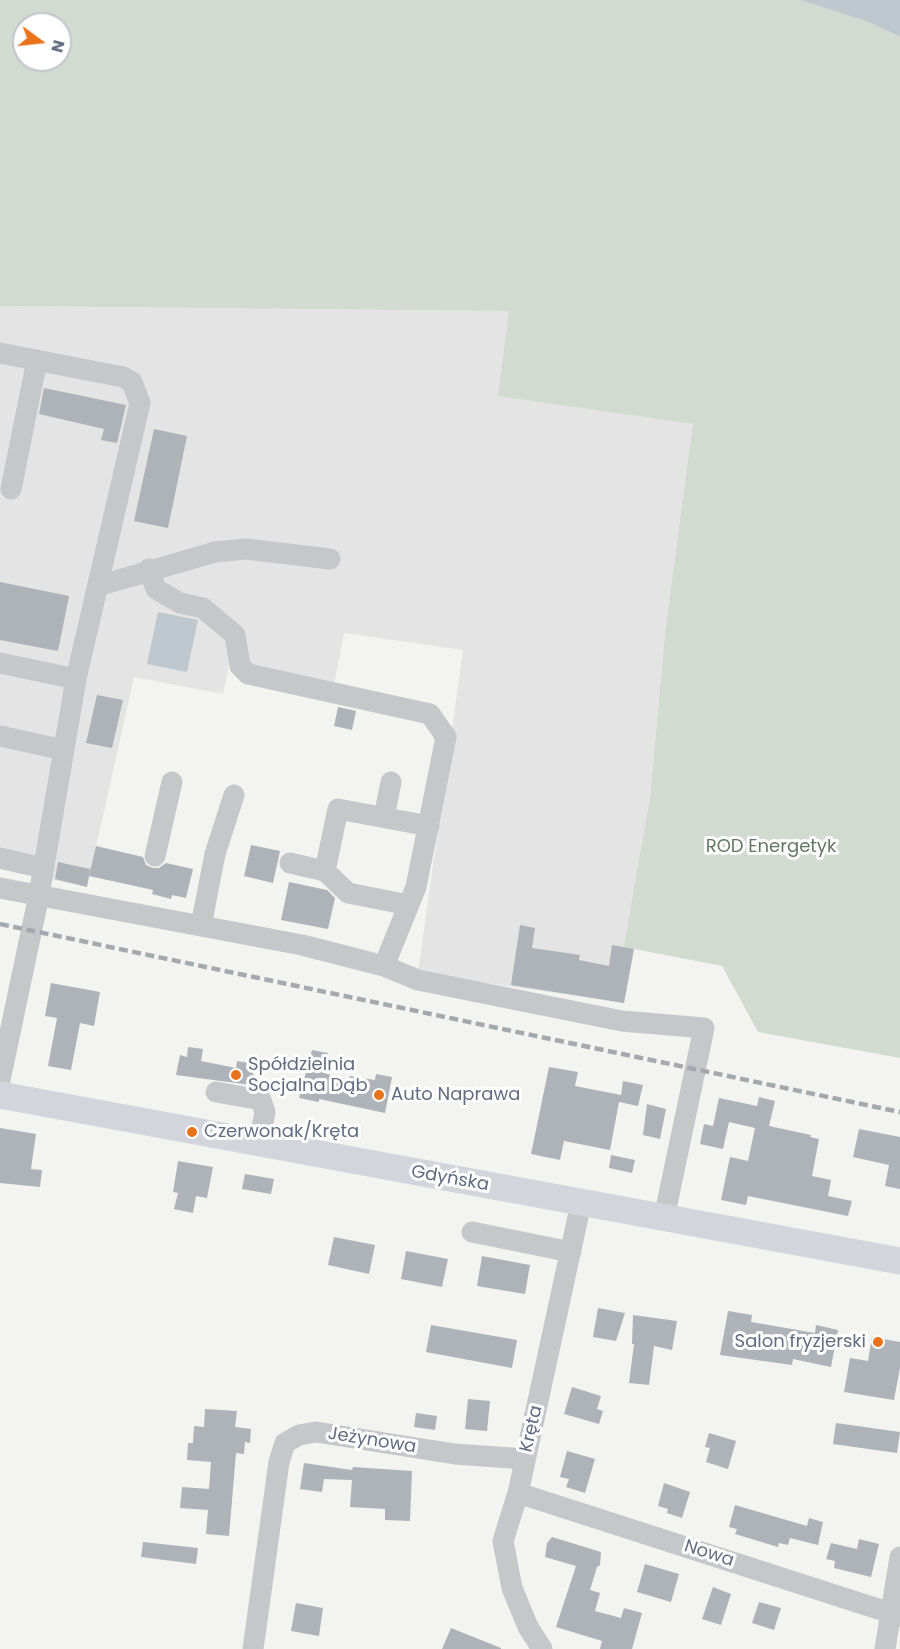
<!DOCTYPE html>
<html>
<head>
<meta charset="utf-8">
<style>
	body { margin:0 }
	#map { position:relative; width:900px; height:1649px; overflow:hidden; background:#f3f4ef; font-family:Poppins,sans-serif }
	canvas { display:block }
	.north { position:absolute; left:12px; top:12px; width:60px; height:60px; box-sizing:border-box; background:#fff; border:2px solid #c0c5cd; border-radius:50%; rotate:105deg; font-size:16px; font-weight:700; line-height:24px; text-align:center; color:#616d81 }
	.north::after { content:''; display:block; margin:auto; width:21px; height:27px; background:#e9731a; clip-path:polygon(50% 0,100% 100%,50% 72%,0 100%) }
</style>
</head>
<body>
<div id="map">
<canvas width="900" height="1649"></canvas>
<div class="north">N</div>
</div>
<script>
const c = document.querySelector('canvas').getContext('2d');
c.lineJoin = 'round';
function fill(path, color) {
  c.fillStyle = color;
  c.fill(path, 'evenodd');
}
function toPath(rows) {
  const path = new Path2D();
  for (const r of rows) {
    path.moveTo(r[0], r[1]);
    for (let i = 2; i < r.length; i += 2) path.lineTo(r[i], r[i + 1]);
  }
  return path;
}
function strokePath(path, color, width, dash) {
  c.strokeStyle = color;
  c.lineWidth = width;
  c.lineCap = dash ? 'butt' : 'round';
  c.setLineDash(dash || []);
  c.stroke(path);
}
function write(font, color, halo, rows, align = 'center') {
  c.font = font + ' Poppins,sans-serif';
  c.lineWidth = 6;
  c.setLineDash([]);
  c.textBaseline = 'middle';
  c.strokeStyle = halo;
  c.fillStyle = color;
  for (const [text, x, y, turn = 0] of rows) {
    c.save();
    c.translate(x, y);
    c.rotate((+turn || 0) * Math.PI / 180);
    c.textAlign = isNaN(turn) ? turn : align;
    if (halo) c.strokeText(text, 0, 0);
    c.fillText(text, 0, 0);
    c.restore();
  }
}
fill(toPath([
	[0,306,510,311,499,396,694,424,665,633,650,797,625,947,634,949,624,1003,418,973,463,650,344,633,334,685,255,669,231,656,223,694,134,677,87,887,0,869]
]), '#e3e4e3');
fill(toPath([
	[0,0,800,0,868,22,900,37,900,1058,758,1032,722,966,624,947,650,797,665,633,693,424,498,396,509,311,0,306],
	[24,24,60,24,60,60,24,60]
]), '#d2dbd0');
fill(toPath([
	[800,0,900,0,900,37,868,22],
	[158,612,198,620,187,672,147,664]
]), '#c0c8cf');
fill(toPath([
	[44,388,126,405,117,443,101,440,104,429,39,414],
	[154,429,187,436,168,528,134,521],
	[0,582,69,596,58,651,0,640],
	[97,695,123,700,112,748,86,743],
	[338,707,356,711,352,730,334,726],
	[251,845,280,851,273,883,244,876],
	[96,846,143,857,146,865,153,868,159,868,166,863,193,869,186,898,172,895,171,899,152,894,153,890,89,876],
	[58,862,90,869,87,887,55,879],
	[289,882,327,890,335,898,328,929,281,920],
	[520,925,535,928,532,948,580,955,579,960,609,966,612,945,634,949,624,1003,511,985],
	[51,983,100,992,94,1026,80,1023,71,1070,48,1066,57,1018,45,1016],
	[188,1047,203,1049,201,1061,236,1068,237,1061,255,1064,251,1085,176,1075,180,1055,187,1057],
	[312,1050,328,1053,324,1073,349,1080,350,1076,375,1080,376,1074,392,1077,385,1113,319,1099,319,1102,299,1098],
	[549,1067,578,1072,575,1086,621,1095,623,1081,643,1085,638,1106,619,1102,610,1150,564,1141,560,1160,531,1154],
	[759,1097,775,1101,769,1126,811,1135,810,1137,819,1139,812,1176,831,1180,828,1196,852,1201,848,1216,748,1196,746,1205,721,1200,730,1157,748,1161,755,1128,729,1122,723,1149,700,1144,704,1124,713,1126,719,1098,757,1106],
	[647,1104,666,1109,660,1139,643,1135],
	[0,1128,36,1134,31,1169,42,1170,40,1187,0,1183],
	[859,1129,900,1137,900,1189,885,1186,889,1165,853,1157],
	[611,1155,635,1160,632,1173,609,1168],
	[178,1161,213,1167,207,1198,196,1196,193,1213,174,1209,178,1193,173,1192],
	[245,1174,274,1179,271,1194,242,1189],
	[334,1237,375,1245,369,1274,328,1265],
	[406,1251,448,1259,442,1287,401,1279],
	[482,1256,530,1265,525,1294,477,1286],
	[598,1308,625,1313,616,1341,593,1337],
	[728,1311,752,1315,751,1322,815,1333,816,1325,838,1330,831,1367,793,1359,792,1365,720,1355],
	[633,1315,677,1321,672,1350,654,1346,649,1385,629,1383,634,1344,632,1344],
	[431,1325,517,1340,512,1368,426,1352],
	[872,1337,900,1342,900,1368,894,1400,844,1392,850,1358,868,1361],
	[572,1387,601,1396,597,1409,603,1411,599,1424,564,1414],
	[468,1399,490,1401,487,1431,465,1429],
	[205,1409,237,1411,235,1427,251,1429,250,1443,245,1442,244,1454,236,1453,229,1536,206,1534,208,1510,180,1508,182,1487,209,1489,211,1462,187,1460,188,1443,193,1443,194,1426,204,1427],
	[416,1413,437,1416,435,1430,414,1427],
	[836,1423,900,1432,897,1453,833,1444],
	[709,1433,736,1441,728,1469,706,1462,710,1448,705,1447],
	[567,1451,595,1459,585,1493,566,1487,569,1479,560,1477],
	[304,1463,352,1470,353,1467,412,1471,410,1521,385,1520,385,1509,350,1507,352,1480,324,1479,322,1492,300,1489],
	[664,1483,690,1492,682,1518,667,1513,668,1509,658,1506],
	[735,1505,807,1526,809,1518,823,1522,818,1545,790,1538,788,1545,779,1543,778,1547,735,1534,737,1529,729,1527],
	[552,1537,601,1552,600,1565,597,1567,590,1590,600,1593,595,1611,621,1618,624,1608,642,1613,632,1649,600,1649,602,1641,556,1627,576,1566,545,1557,547,1543],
	[859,1539,879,1544,871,1577,834,1568,835,1561,826,1559,831,1543,857,1549],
	[143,1542,198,1548,196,1564,141,1557],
	[645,1564,679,1574,671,1602,637,1592],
	[713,1587,731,1594,721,1625,702,1619],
	[759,1602,781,1608,774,1630,752,1623],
	[296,1603,323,1608,319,1636,291,1631],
	[451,1628,501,1648,501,1649,442,1649]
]), '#adb3b9');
strokePath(toPath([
	[0,353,123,377,132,382,140,403,76,679,39,895,0,1080],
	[11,489,37,360],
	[149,569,156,589,180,603,203,608,235,635,240,666,248,674,430,714,446,737,416,887,384,966],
	[98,586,215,552,246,549,330,559],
	[0,663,76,679],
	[0,736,64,750],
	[384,817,391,782],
	[155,856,172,782],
	[0,858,43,868],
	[290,863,325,871,348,893,409,905],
	[325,871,338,809,429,826],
	[0,888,302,945,384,966,418,980,622,1021,704,1028,664,1218],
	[201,926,215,854,234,795],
	[216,1092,261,1100,265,1112,259,1144],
	[472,1232,571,1252],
	[518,1493,900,1616],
	[253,1649,279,1462,285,1443,299,1435,316,1432,455,1454,525,1459],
	[542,1649,528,1627,512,1588,503,1541,518,1493,581,1203],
	[885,1649,900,1557]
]), '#c5c7cb', 21);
strokePath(toPath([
	[0,1095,900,1261]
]), '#d2d6dc', 27);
strokePath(toPath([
	[0,924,900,1112]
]), '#a4a8af', 4.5, [9, 4.5]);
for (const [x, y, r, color] of [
	[236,1075,6,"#e9731a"],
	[379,1095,6,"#e9731a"],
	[192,1132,6,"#e9731a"],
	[878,1342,6,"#e9731a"]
]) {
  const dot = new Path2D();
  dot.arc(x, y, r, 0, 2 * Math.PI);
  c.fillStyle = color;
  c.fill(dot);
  strokePath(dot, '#fff', 2);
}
write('18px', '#617860', '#fff', [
	["ROD Energetyk",771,847]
]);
write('18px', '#616d81', '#fff', [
	["Spółdzielnia",248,1065],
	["Socjalna Dąb",248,1086],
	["Auto Naprawa",391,1095],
	["Czerwonak/Kręta",204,1132],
	["Salon fryzjerski",866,1342,"right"]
], 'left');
write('18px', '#616d81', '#fff', [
	["Gdyńska",450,1179,10],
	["Kręta",532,1429,-77],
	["Jeżynowa",372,1441,9],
	["Nowa",709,1554,18]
]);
</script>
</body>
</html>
